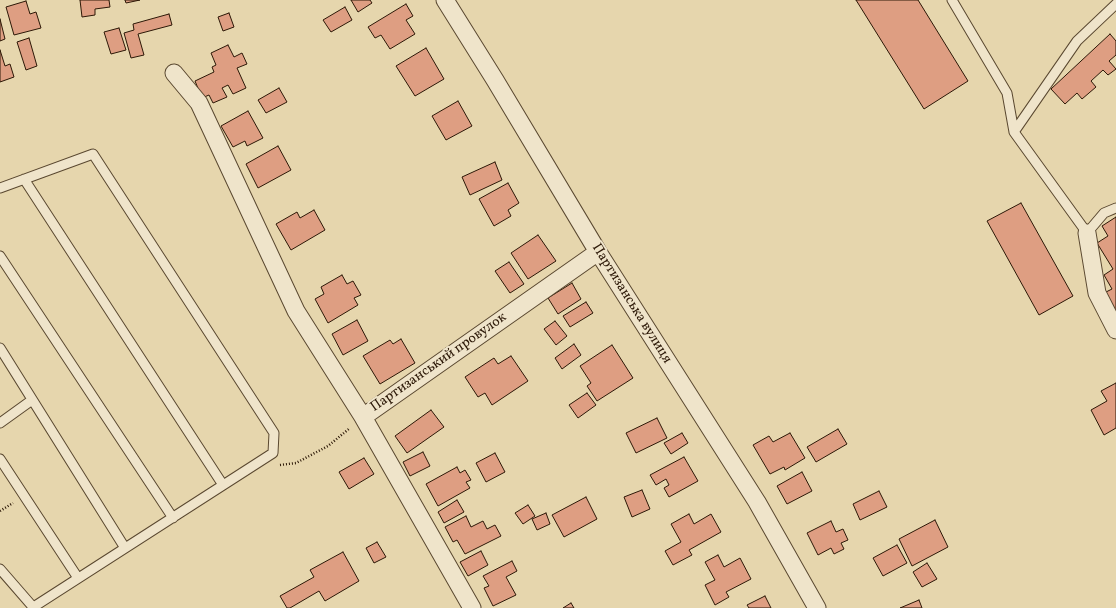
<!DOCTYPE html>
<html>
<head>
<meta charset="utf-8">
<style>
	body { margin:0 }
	canvas { display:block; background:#e6d6ad }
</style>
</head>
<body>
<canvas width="1116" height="608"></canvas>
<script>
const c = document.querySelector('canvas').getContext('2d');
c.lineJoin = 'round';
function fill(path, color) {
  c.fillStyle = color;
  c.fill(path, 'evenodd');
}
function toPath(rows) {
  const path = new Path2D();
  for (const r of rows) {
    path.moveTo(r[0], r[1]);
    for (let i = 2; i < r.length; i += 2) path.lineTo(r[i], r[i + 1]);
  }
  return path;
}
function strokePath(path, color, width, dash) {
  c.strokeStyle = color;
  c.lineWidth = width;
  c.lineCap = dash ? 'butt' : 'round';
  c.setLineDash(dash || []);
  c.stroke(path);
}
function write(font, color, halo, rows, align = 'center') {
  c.font = font + ' Vollkorn,serif';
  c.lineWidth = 4;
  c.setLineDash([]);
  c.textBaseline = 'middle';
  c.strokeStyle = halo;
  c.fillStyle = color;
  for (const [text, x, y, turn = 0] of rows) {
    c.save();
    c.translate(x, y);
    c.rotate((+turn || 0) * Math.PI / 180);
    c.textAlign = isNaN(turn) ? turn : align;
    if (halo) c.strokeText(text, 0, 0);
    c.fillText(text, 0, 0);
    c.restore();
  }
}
const building = toPath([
	[80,0,109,0,110,7,95,9,95,15,82,17,80,0],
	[125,0,140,0,126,3,125,0],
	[351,0,370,0,372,3,358,12,351,0],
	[856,0,918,0,968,81,924,109,856,0],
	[26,1,30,14,36,12,41,28,14,35,6,7,26,1],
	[406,4,413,16,406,20,415,34,390,49,381,35,375,38,368,27,406,4],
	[345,7,352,20,331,32,323,20,345,7],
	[229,13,234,27,223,31,218,17,229,13],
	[169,14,172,25,138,34,144,55,131,58,124,33,134,30,133,24,169,14],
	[0,19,5,39,0,41,0,19],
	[119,28,126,50,111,54,104,32,119,28],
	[1110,34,1116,41,1116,55,1109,61,1116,69,1108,75,1103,70,1091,81,1096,87,1082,99,1077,93,1065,104,1051,89,1110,34],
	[29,38,37,66,26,70,17,42,29,38],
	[228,45,234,57,242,53,247,64,237,68,246,88,233,94,228,85,222,88,227,97,213,103,209,95,202,98,195,81,214,72,212,67,216,65,211,53,228,45],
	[426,48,444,79,415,96,396,66,426,48],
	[0,50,5,66,10,64,14,77,0,82,0,50],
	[279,88,287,102,266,113,258,100,279,88],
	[458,101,472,126,446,140,432,116,458,101],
	[248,111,263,138,247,146,245,141,233,147,221,126,248,111],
	[278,146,291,170,258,188,246,164,278,146],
	[495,162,502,180,470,195,462,177,495,162],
	[508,183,519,203,508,210,511,216,494,226,479,199,508,183],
	[1021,203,1073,296,1039,315,987,221,1021,203],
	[314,210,325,230,291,250,276,224,297,212,300,218,314,210],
	[1116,217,1116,311,1113,312,1102,294,1112,289,1104,275,1113,269,1097,243,1108,236,1102,226,1116,217],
	[538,235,556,261,528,279,511,253,538,235],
	[509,262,524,284,510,293,495,271,509,262],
	[342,275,347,284,353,281,361,295,354,298,358,305,328,323,315,299,324,294,321,287,342,275],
	[572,283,581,299,558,314,548,298,572,283],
	[586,302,593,313,570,327,563,316,586,302],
	[357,320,368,341,343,355,332,334,357,320],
	[555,321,567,336,556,345,544,329,555,321],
	[401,339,415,363,380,384,363,356,390,340,393,344,401,339],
	[574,344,581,355,562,369,555,358,574,344],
	[612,345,633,378,597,401,587,386,591,383,580,366,612,345],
	[511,356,528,381,492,405,485,393,478,397,465,377,494,358,498,364,511,356],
	[1116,383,1116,428,1104,435,1091,410,1107,401,1101,391,1116,383],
	[587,393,596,405,578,418,569,405,587,393],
	[431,410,444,427,407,453,395,436,431,410],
	[657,418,667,438,636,453,626,433,657,418],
	[838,429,847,444,816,462,807,447,838,429],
	[682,433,688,443,671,454,664,443,682,433],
	[790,433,805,458,785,470,784,467,770,474,753,445,769,436,773,442,790,433],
	[423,452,430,466,410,476,403,462,423,452],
	[495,453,505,472,486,482,476,463,495,453],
	[684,457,698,481,669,497,664,488,669,485,666,479,656,485,650,475,684,457],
	[364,458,374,474,349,489,339,472,364,458],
	[457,467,460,473,465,470,471,480,466,482,470,488,438,506,426,484,457,467],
	[802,472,812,491,787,504,777,486,802,472],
	[642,490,650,509,632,517,624,497,642,490],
	[879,491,887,507,860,520,853,504,879,491],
	[586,497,597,519,564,537,552,515,586,497],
	[457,500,464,512,444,523,438,512,457,500],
	[528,505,535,516,523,524,515,513,528,505],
	[546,513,550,524,537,530,532,519,546,513],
	[689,514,694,524,711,514,721,532,689,550,692,555,673,565,665,551,681,542,671,524,689,514],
	[466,516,471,527,483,521,487,529,495,525,501,536,465,554,457,540,453,542,445,527,466,516],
	[935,520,948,547,912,566,899,539,935,520],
	[831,521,836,532,843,529,848,540,841,543,844,549,834,554,831,548,818,555,807,533,831,521],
	[377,542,386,557,374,563,366,548,377,542],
	[897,545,907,563,883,576,873,558,897,545],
	[481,551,488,565,468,576,460,562,481,551],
	[343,552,359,581,325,601,319,591,290,608,287,608,280,596,314,577,310,570,343,552],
	[718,555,724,567,740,558,751,579,726,592,729,597,715,605,705,585,715,580,705,562,718,555],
	[512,561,517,571,506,577,516,595,493,606,484,588,489,586,483,576,512,561],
	[927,563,937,579,922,587,913,572,927,563],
	[765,596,771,608,749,608,747,605,765,596],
	[919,600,922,608,900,608,919,600],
	[571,603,574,608,563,608,571,603]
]);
fill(building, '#de9e82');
strokePath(building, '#2c1807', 1);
const lane = toPath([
	[952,0,1007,93,1014,132],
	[1116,4,1077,41,1014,132,1087,233,1104,213,1116,208],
	[24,179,223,485],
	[0,188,93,154,274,433,273,453,32,608],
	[0,256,173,518],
	[0,348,125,548],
	[0,423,32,400],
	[0,459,78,578],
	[0,569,33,607]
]);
const street = toPath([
	[445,0,495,80,598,252,757,502,817,608],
	[174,73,199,103,296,311,363,417],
	[1087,233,1097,293,1116,330],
	[472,608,363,417,598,252]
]);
strokePath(lane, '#5a4830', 11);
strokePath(street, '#5a4830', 19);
strokePath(toPath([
	[280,465,296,463,328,446,350,428],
	[0,511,13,503]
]), '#2c1807', 2.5, [1, 2]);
strokePath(lane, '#efe4ca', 9);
strokePath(street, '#efe4ca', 17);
write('14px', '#2c1807', '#efe4ca', [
	["Партизанська вулиця",631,304,58],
	["Партизанський провулок",439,363,-35]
]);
</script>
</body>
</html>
